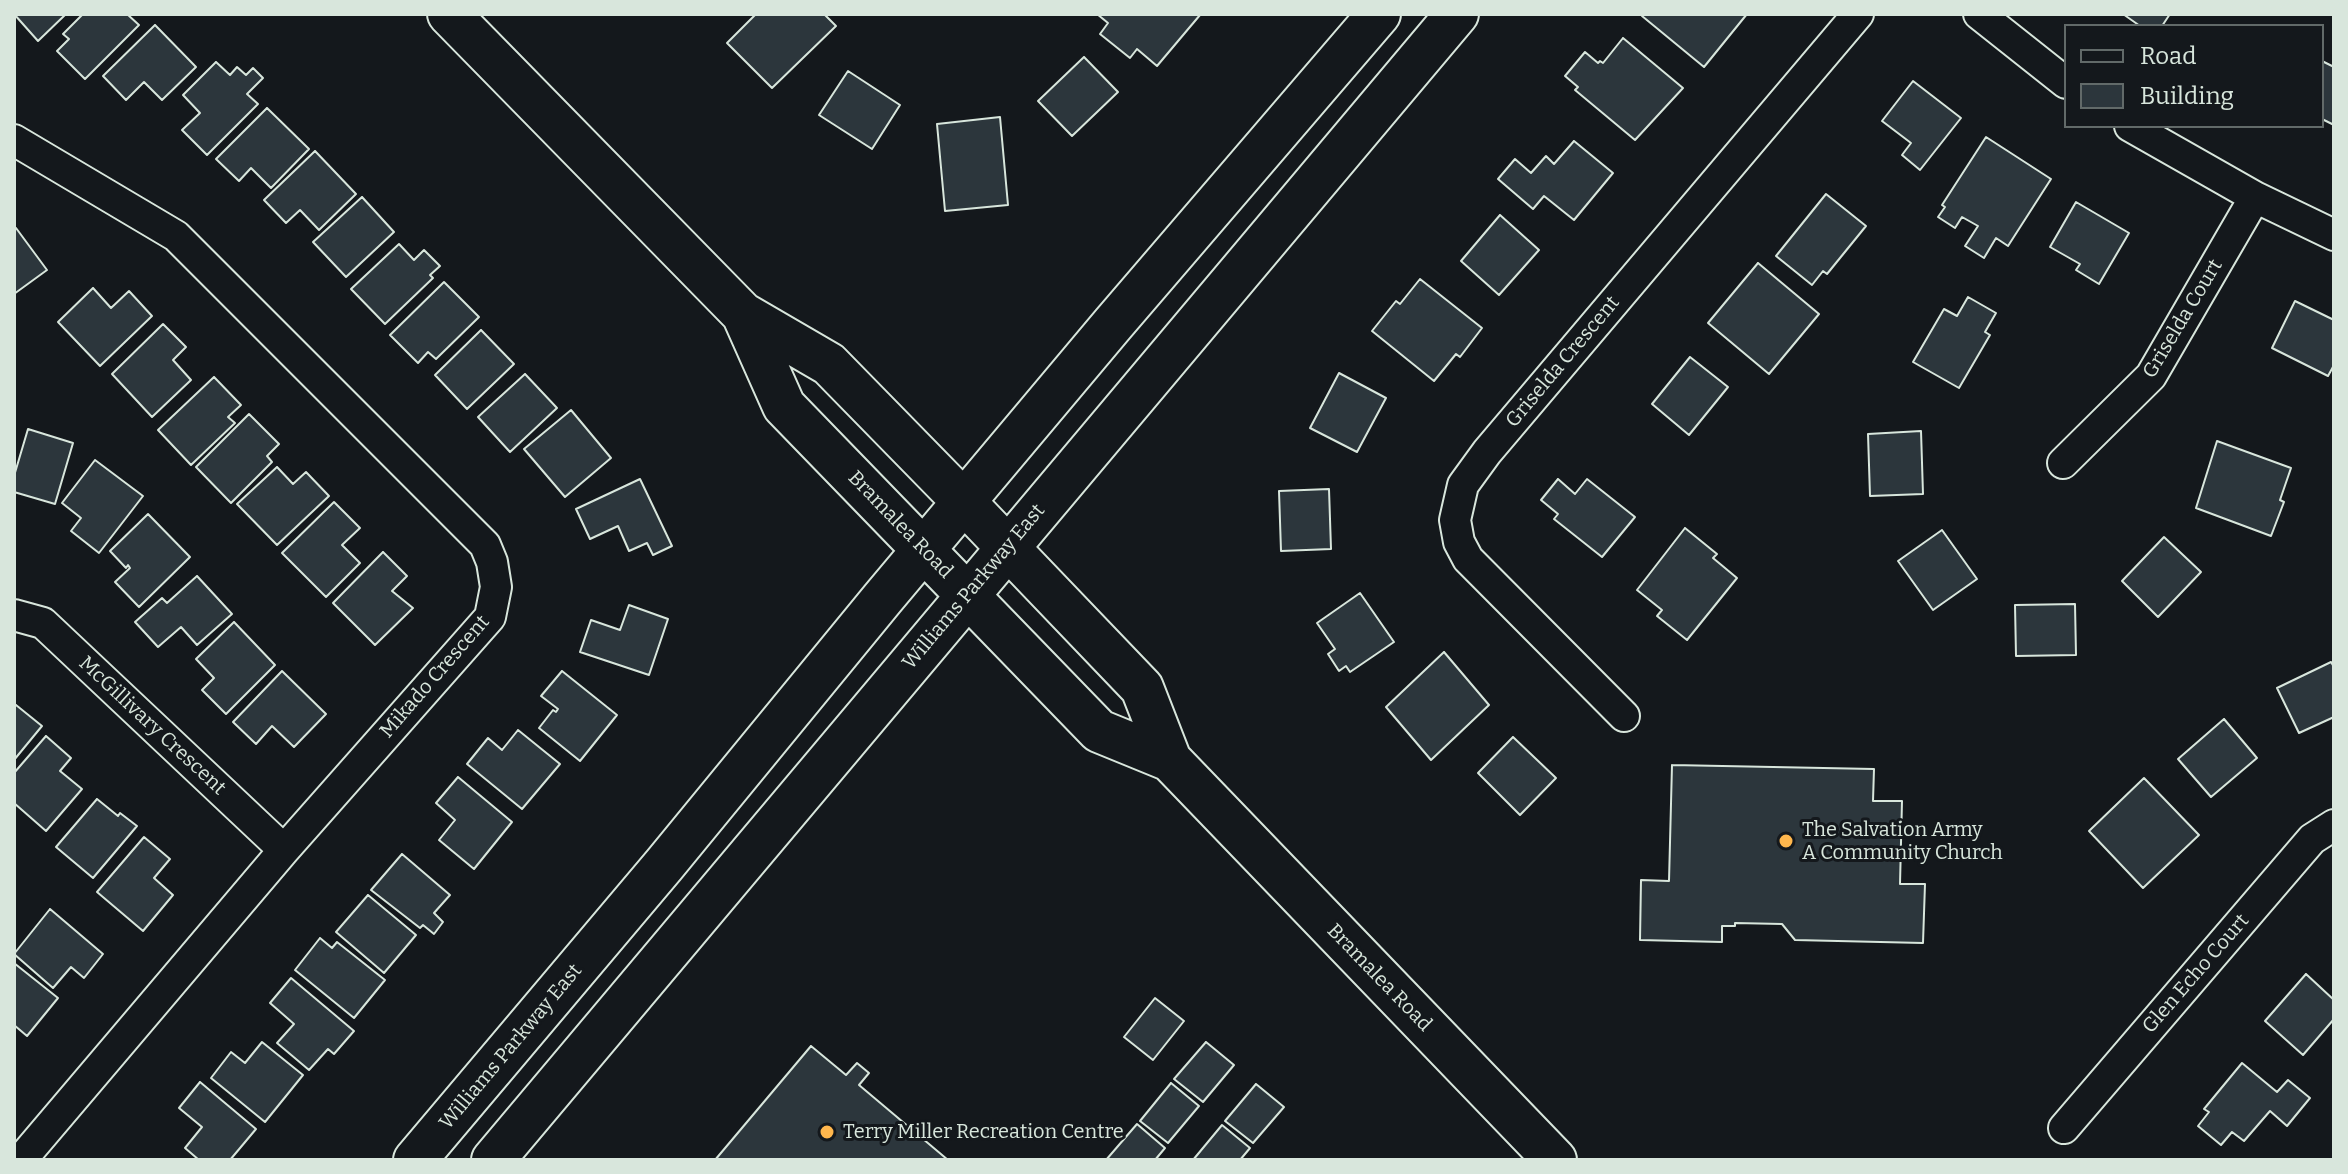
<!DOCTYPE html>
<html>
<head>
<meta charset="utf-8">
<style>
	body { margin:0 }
	#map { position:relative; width:2348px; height:1174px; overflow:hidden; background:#14181c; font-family:Bitter,serif }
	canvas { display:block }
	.frame { position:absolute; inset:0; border:16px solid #d8e6dc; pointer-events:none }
	.legend { position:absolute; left:2064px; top:24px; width:260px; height:104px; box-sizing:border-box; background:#14181c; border:2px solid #626a69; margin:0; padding:10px 14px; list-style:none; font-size:24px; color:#d8e6dc }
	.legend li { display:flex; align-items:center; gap:16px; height:40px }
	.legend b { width:40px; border:2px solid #626a69 }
</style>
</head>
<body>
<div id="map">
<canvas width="2348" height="1174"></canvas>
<div class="frame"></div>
<ul class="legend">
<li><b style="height:10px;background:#14181c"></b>Road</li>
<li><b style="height:22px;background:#2c363c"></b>Building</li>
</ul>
</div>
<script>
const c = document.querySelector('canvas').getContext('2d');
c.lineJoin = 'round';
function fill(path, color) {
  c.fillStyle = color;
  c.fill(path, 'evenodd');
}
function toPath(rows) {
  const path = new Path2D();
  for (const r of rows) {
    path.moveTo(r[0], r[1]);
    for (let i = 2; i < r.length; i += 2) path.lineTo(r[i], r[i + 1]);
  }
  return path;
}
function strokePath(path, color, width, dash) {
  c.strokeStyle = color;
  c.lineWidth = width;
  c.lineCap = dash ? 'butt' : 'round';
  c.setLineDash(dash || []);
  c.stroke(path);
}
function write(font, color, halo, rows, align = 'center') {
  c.font = font + ' Bitter,serif';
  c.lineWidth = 6;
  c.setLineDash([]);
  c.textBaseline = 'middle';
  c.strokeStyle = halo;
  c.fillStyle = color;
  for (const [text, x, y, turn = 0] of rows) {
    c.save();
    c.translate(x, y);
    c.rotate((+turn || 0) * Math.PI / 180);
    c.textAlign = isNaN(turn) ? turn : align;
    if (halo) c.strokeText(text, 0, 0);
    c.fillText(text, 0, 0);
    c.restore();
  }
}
const building = toPath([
	[14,14,66,14,38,41,14,14],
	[83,14,127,14,139,25,85,79,57,51,69,39,63,34,83,14],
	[756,14,824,14,836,26,772,88,727,43,756,14],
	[1097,14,1198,14,1200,15,1157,66,1137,49,1130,58,1100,34,1108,23,1097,14],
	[1644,14,1747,14,1704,67,1642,16,1644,14],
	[2123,14,2170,14,2162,26,2140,26,2123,14],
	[155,25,196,67,162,100,144,82,126,100,103,76,155,25],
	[1623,38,1683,88,1635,140,1575,90,1578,87,1565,76,1585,52,1598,63,1600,61,1603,63,1623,38],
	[1084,57,1118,92,1072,136,1038,101,1084,57],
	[2322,61,2334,67,2334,125,2322,119,2322,61],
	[216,62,230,75,237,67,246,75,253,68,263,78,247,94,258,104,207,155,182,130,200,113,183,95,216,62],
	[848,71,900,105,872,149,819,115,848,71],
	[1913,81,1961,118,1920,170,1902,155,1911,143,1882,121,1913,81],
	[267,108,309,149,271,188,251,168,239,181,216,159,267,108],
	[1000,117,1008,205,945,211,937,124,1000,117],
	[1986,137,2051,179,2008,246,1996,238,1984,258,1965,246,1978,226,1962,217,1955,228,1938,217,1945,207,1942,205,1986,137],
	[1574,141,1613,173,1574,220,1544,196,1533,209,1498,179,1515,159,1531,173,1546,156,1554,164,1574,141],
	[315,151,356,194,319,230,300,210,286,223,264,200,315,151],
	[1826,194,1866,226,1827,274,1823,271,1812,285,1776,256,1826,194],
	[362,197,394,232,346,277,313,242,362,197],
	[2076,202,2129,233,2099,284,2076,270,2080,264,2050,247,2076,202],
	[1500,215,1539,250,1499,295,1461,261,1500,215],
	[16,228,47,270,14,294,14,229,16,228],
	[399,244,414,260,424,250,440,266,430,275,433,278,385,324,351,289,399,244],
	[1758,263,1819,314,1769,374,1708,323,1758,263],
	[1420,279,1482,328,1460,357,1456,354,1434,381,1372,331,1396,301,1400,304,1420,279],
	[444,282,479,317,436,359,428,352,418,363,390,335,444,282],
	[93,288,111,308,129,291,152,316,100,366,58,322,93,288],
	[1968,297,1996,313,1985,332,1990,335,1959,388,1913,362,1944,309,1957,316,1968,297],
	[2295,301,2334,320,2334,365,2328,376,2272,348,2295,301],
	[163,324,186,347,173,360,191,380,152,417,112,374,163,324],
	[481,330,514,364,467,409,435,375,481,330],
	[1690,357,1728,387,1689,435,1652,404,1690,357],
	[1339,373,1386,398,1357,452,1310,428,1339,373],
	[525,374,557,408,510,452,478,417,525,374],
	[214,377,241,405,228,417,235,423,191,465,158,430,214,377],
	[571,410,611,458,565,497,524,449,571,410],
	[249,414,279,444,267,456,272,462,231,503,196,467,249,414],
	[28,429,73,443,55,504,14,492,14,476,28,429],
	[1921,431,1923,494,1870,496,1868,434,1921,431],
	[2217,441,2291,468,2280,500,2284,502,2271,536,2196,508,2217,441],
	[95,460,143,496,99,553,71,531,81,518,62,503,95,460],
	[277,467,293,484,306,472,329,496,277,545,237,504,277,467],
	[640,479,672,546,653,555,647,543,629,551,618,526,590,539,576,509,640,479],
	[1558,479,1575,494,1587,479,1635,517,1602,557,1554,519,1558,514,1541,500,1558,479],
	[1329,489,1331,549,1281,551,1279,491,1329,489],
	[334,502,360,528,342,545,360,563,326,597,282,553,334,502],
	[148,514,190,557,139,607,115,582,130,568,128,565,126,568,110,551,148,514],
	[1685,528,1717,554,1713,558,1737,578,1687,640,1657,616,1662,610,1637,590,1685,528],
	[1942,530,1977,579,1933,610,1898,561,1942,530],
	[2164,537,2201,572,2158,617,2122,581,2164,537],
	[383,552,407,576,392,591,413,608,375,645,333,603,383,552],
	[197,576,232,614,197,645,181,627,158,647,135,622,162,598,167,603,197,576],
	[1360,593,1394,642,1350,672,1346,666,1339,671,1328,654,1335,649,1317,623,1360,593],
	[2075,604,2076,655,2016,656,2015,605,2075,604],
	[629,605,668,619,649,675,580,652,591,620,620,630,629,605],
	[234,622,275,665,226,714,202,690,214,678,196,659,234,622],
	[1444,652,1489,705,1431,760,1386,707,1444,652],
	[2331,662,2334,667,2334,717,2299,733,2277,688,2331,662],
	[282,671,326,714,294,747,272,726,256,744,233,722,282,671],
	[562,671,617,715,580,761,539,728,553,710,556,712,558,709,541,696,562,671],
	[16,705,42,726,14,760,14,707,16,705],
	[2224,719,2257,758,2211,797,2178,759,2224,719],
	[518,730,560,764,522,809,467,764,488,738,502,750,518,730],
	[46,736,71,758,60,771,82,789,46,831,14,803,14,773,46,736],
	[1513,737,1556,778,1520,815,1478,773,1513,737],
	[1672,765,1874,769,1873,801,1902,801,1900,884,1925,884,1923,943,1795,940,1782,924,1735,923,1735,926,1722,926,1722,942,1640,940,1641,880,1669,881,1672,765],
	[458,777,512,822,474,869,439,840,455,820,436,803,458,777],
	[2144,778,2199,835,2143,888,2089,831,2144,778],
	[97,799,118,816,120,813,137,826,93,878,56,847,97,799],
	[144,837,170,859,154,878,173,895,143,931,97,892,144,837],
	[402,854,450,895,434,913,443,922,434,934,423,925,420,928,371,890,402,854],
	[368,895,416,935,384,973,336,932,368,895],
	[50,909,103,954,84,978,71,967,53,988,14,954,50,909],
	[320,938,332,948,337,942,385,980,354,1018,295,970,320,938],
	[14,963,58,998,27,1036,14,1025,14,963],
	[2306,974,2334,1000,2334,1019,2303,1055,2265,1021,2306,974],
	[291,978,354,1031,334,1054,328,1049,309,1070,277,1043,294,1024,270,1003,291,978],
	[1155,998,1184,1021,1153,1060,1124,1037,1155,998],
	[262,1042,303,1075,265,1122,211,1078,231,1052,245,1063,262,1042],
	[1206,1042,1234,1065,1203,1102,1174,1079,1206,1042],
	[811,1046,846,1075,857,1063,869,1073,859,1085,948,1160,715,1160,811,1046],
	[2242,1063,2277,1092,2288,1080,2310,1098,2287,1126,2270,1111,2244,1141,2232,1132,2221,1145,2198,1126,2209,1112,2204,1109,2242,1063],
	[200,1082,256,1129,230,1160,199,1160,185,1148,202,1127,179,1108,200,1082],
	[1171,1083,1199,1106,1168,1143,1140,1121,1171,1083],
	[1256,1084,1284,1107,1253,1143,1225,1121,1256,1084],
	[1137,1124,1165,1148,1155,1160,1106,1160,1137,1124],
	[1222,1125,1250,1148,1240,1160,1193,1160,1222,1125]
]);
fill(building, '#2c363c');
strokePath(building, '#d8e6dc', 2);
const street = toPath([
	[1979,14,2066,83],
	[2130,126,2255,197,2334,235],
	[14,140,176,236,485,545,492,562,496,587,490,617,284,850,21,1160],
	[2063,463,2151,376,2255,197],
	[14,615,43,623,284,850],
	[1624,716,1468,559,1459,542,1455,520,1463,485,1487,452,1858,14],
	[2064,1128,2312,839,2334,825]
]);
const secondary = toPath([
	[449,14,743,314,829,364,964,502,1142,688,1170,760,1555,1160],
	[743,314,784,406,1099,731,1170,760],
	[415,1160,664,865,883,598,1113,324,1379,14],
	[493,1160,1457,14]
]);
strokePath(street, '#d8e6dc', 34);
strokePath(secondary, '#d8e6dc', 46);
strokePath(street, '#14181c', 30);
strokePath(secondary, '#14181c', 42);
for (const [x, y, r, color] of [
	[1786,841,8,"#ffb74d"],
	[827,1132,8,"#ffb74d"]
]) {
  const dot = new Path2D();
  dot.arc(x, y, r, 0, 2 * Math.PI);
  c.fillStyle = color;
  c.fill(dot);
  strokePath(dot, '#14181c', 3);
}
write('20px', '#d8e6dc', '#14181c', [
	["Griselda Court",2183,319,-59],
	["Griselda Crescent",1563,362,-50],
	["Bramalea Road",900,525,46],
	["Williams Parkway East",974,587,-50],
	["Mikado Crescent",435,677,-49],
	["McGillivary Crescent",152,726,43],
	["Glen Echo Court",2196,974,-49],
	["Bramalea Road",1379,978,46],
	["Williams Parkway East",511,1047,-50]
]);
write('20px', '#d8e6dc', '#14181c', [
	["The Salvation Army",1802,830],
	["A Community Church",1802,853],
	["Terry Miller Recreation Centre",843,1132]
], 'left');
</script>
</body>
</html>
